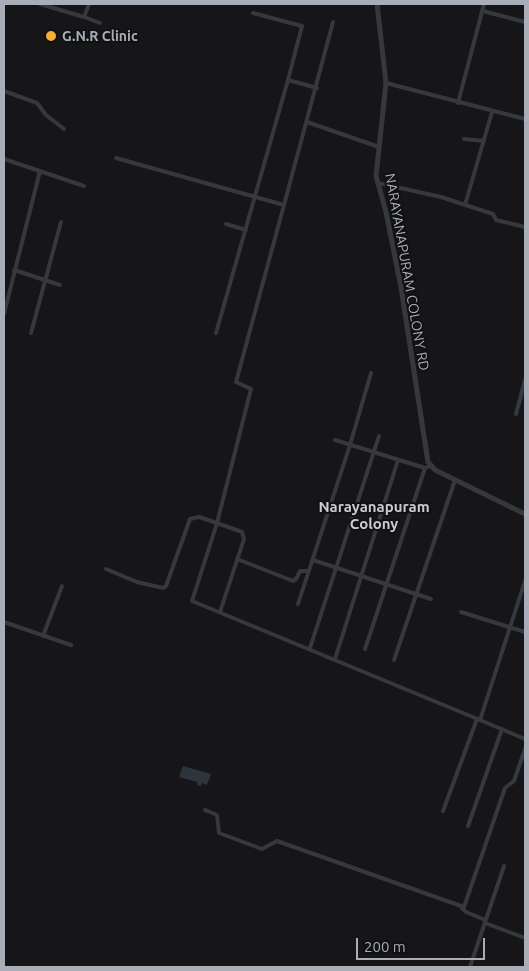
<!DOCTYPE html>
<html>
<head>
<meta charset="utf-8">
<style>
	body { margin:0 }
	#map { position:relative; width:529px; height:971px; overflow:hidden; background:#161618; font-family:Ubuntu,sans-serif }
	canvas { display:block }
	.frame { position:absolute; inset:0; border:5px solid #a8adb8; pointer-events:none }
	.scale { position:absolute; left:356px; top:938px; width:129px; height:22px; box-sizing:border-box; border:2px solid #a8adb8; border-top:0; padding-left:6px; font-size:15px; line-height:18px; white-space:nowrap; color:#a8adb8; -webkit-text-stroke:4px #111113; paint-order:stroke }
</style>
</head>
<body>
<div id="map">
<canvas width="529" height="971"></canvas>
<div class="frame"></div>
<div class="scale">200 m</div>
</div>
<script>
const c = document.querySelector('canvas').getContext('2d');
c.lineJoin = 'round';
function fill(path, color) {
  c.fillStyle = color;
  c.fill(path, 'evenodd');
}
function toPath(rows) {
  const path = new Path2D();
  for (const r of rows) {
    path.moveTo(r[0], r[1]);
    for (let i = 2; i < r.length; i += 2) path.lineTo(r[i], r[i + 1]);
  }
  return path;
}
function strokePath(path, color, width, dash) {
  c.strokeStyle = color;
  c.lineWidth = width;
  c.lineCap = dash ? 'butt' : 'round';
  c.setLineDash(dash || []);
  c.stroke(path);
}
function write(font, color, halo, rows, align = 'center') {
  c.font = font + ' Ubuntu,sans-serif';
  c.lineWidth = 4;
  c.setLineDash([]);
  c.textBaseline = 'middle';
  c.strokeStyle = halo;
  c.fillStyle = color;
  for (const [text, x, y, turn = 0] of rows) {
    c.save();
    c.translate(x, y);
    c.rotate((+turn || 0) * Math.PI / 180);
    c.textAlign = isNaN(turn) ? turn : align;
    if (halo) c.strokeText(text, 0, 0);
    c.fillText(text, 0, 0);
    c.restore();
  }
}
fill(toPath([
	[183,766,211,774,207,785,202,783,201,786,197,785,197,782,179,777]
]), '#2c353c');
strokePath(toPath([
	[40,4,84,17,89,4],
	[483,11,525,22],
	[253,13,302,26,288,80],
	[84,17,100,23],
	[386,83,525,119],
	[4,91,37,103,46,115,64,129],
	[458,103,484,4],
	[307,122,379,147],
	[464,139,484,141],
	[116,158,284,205,236,382,251,389,217,523,192,601,480,720,525,581],
	[4,159,84,186],
	[378,183,441,197,493,214,496,220,525,227],
	[284,205,333,22],
	[465,205,492,112],
	[226,224,246,230],
	[14,270,60,285],
	[4,314,40,171],
	[31,333,61,222],
	[216,333,288,80,317,88],
	[516,414,525,380],
	[335,440,425,468,430,466],
	[237,559,293,581,296,579,300,571,309,571],
	[313,560,431,599],
	[106,569,137,582,163,588,166,586,190,519,199,517,217,523,242,532,244,539,220,612],
	[298,604,350,445,371,373],
	[461,612,525,632],
	[4,622,71,645],
	[43,636,62,586],
	[310,648,379,436],
	[365,649,425,468],
	[335,659,398,460],
	[394,660,455,480],
	[480,720,525,739],
	[205,810,217,815,219,833,262,849,277,841,464,907,505,788,514,781,525,749],
	[443,811,477,719],
	[468,826,502,729],
	[462,908,466,912,485,920],
	[485,923,525,938],
	[470,967,504,866]
]), '#37383d', 4);
strokePath(toPath([
	[377,4,386,83,376,176,386,212,401,287,428,462,435,470,525,514]
]), '#37383d', 5);
for (const [x, y, r, color] of [
	[51,36,6,"#f2b134"]
]) {
  const dot = new Path2D();
  dot.arc(x, y, r, 0, 2 * Math.PI);
  c.fillStyle = color;
  c.fill(dot);
  strokePath(dot, '#111113', 2);
}
write('bold 14px', '#a8adb8', '#111113', [
	["G.N.R Clinic",62,36]
], 'left');
write('14px', '#a8adb8', '#111113', [
	["NARAYANAPURAM COLONY RD",407,272,80]
]);
write('bold 15px', '#c9ccd4', '#111113', [
	["Narayanapuram",374,507],
	["Colony",374,524]
]);
</script>
</body>
</html>
